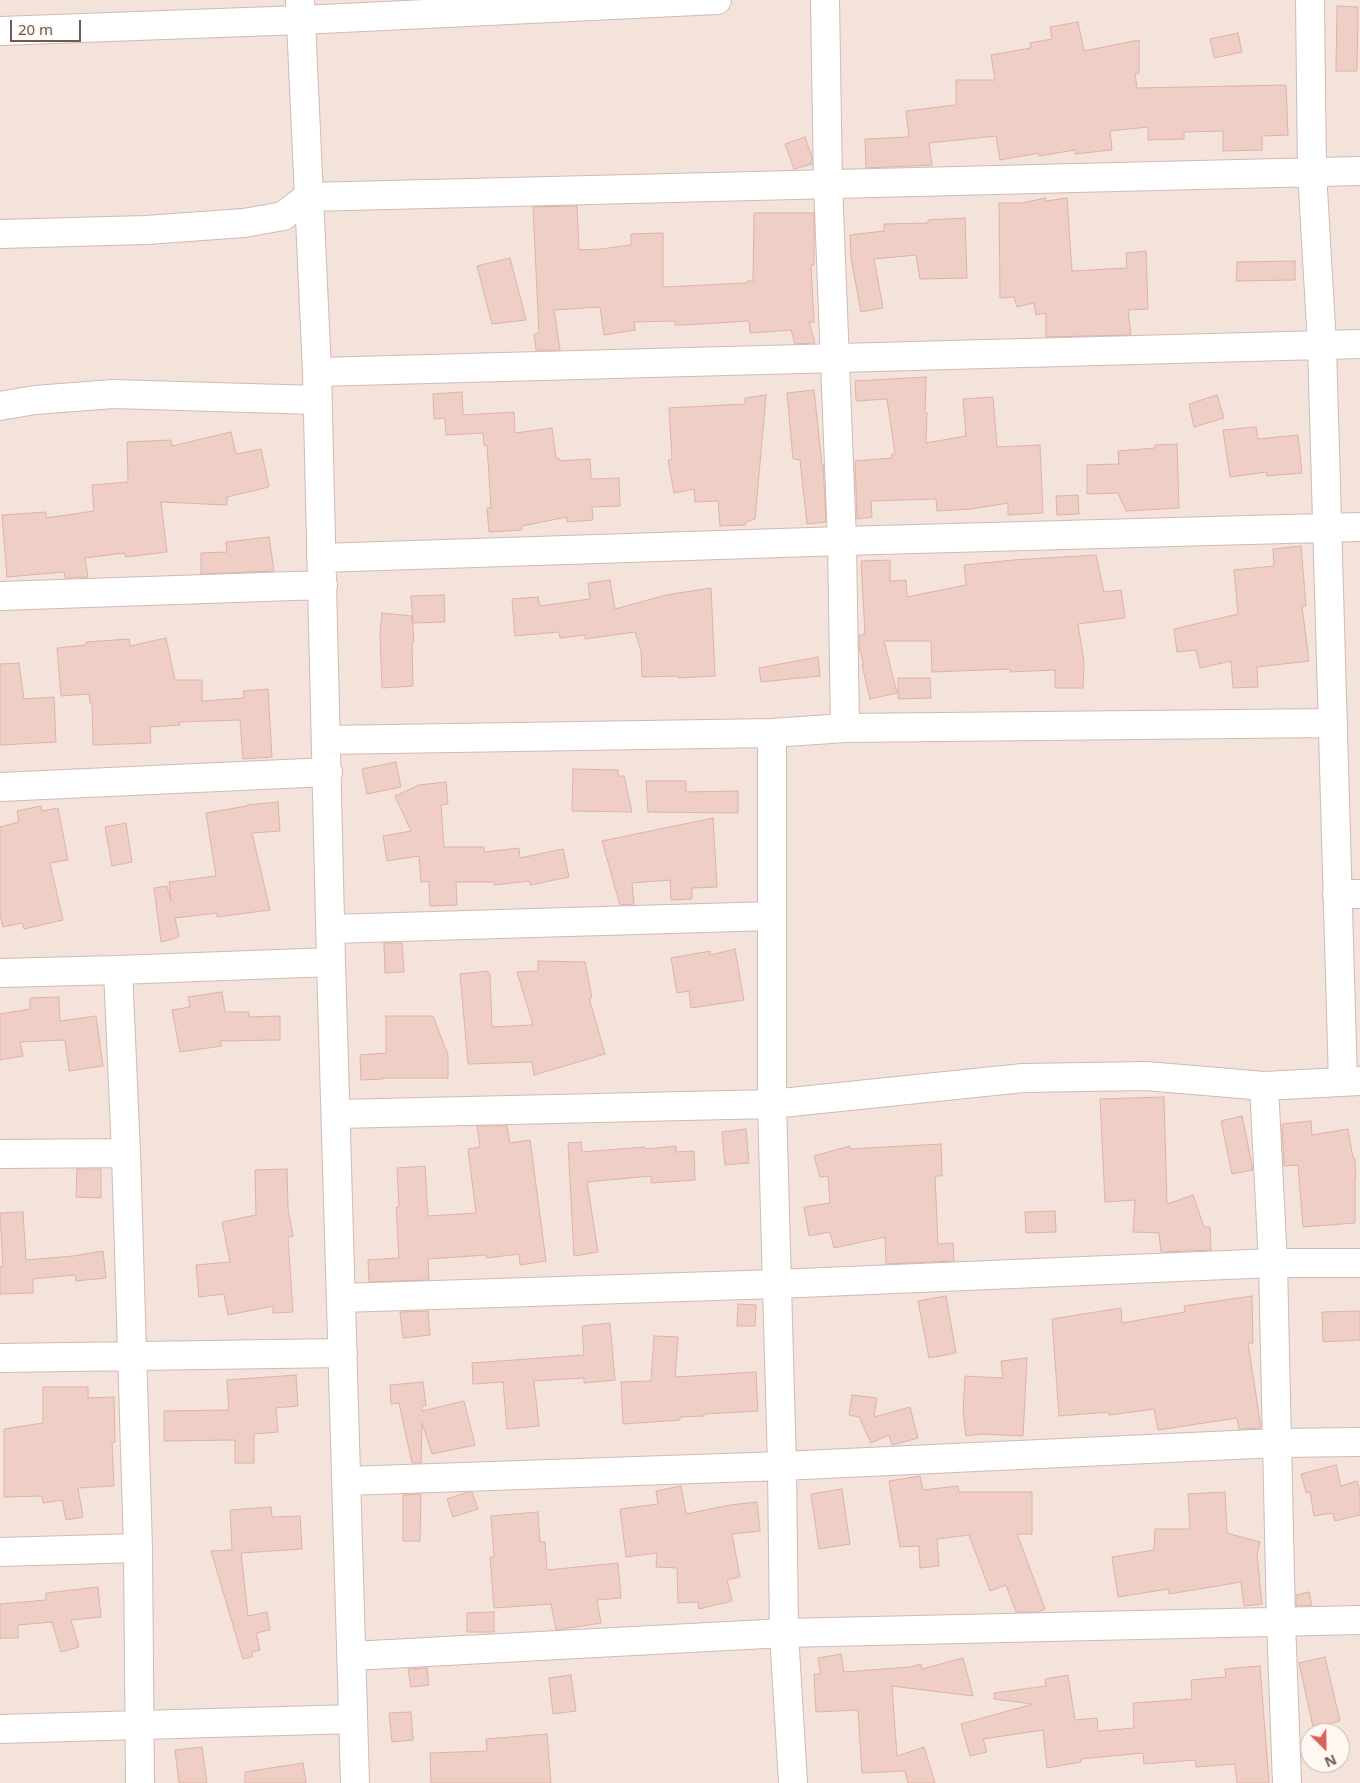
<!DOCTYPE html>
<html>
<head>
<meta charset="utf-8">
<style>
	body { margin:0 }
	#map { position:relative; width:1360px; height:1783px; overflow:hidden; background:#fbf2ec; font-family:"Noto Sans",sans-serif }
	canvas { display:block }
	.north { position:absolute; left:1300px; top:1723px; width:50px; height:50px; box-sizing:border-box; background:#fef7f2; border:1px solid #c7b7b1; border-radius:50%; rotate:157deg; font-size:14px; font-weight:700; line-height:20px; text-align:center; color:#755650 }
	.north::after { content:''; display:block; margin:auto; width:18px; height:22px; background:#db605b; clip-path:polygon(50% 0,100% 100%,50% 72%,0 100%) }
	.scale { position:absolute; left:10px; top:20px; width:71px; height:22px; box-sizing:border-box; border:2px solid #755650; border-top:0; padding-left:6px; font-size:15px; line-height:18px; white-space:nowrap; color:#755650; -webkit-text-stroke:4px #fef7f2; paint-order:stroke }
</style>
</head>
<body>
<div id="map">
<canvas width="1360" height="1783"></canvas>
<div class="north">N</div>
<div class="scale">20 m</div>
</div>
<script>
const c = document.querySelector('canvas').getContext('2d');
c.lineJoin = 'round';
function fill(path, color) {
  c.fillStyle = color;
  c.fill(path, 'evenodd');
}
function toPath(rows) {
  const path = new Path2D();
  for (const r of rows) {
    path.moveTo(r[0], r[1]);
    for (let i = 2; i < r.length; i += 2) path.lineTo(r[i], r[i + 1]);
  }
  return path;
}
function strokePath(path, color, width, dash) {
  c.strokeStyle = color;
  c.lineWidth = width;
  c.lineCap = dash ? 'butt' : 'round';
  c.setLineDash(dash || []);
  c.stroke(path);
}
fill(toPath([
	[0,0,1360,0,1360,1783,0,1783],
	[1310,1733,1340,1733,1340,1763,1310,1763]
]), '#f3e3db');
const building = toPath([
	[1337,6,1358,7,1357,71,1336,71,1337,6],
	[1078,22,1084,51,1139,40,1139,73,1135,74,1137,88,1286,85,1288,135,1262,136,1262,150,1223,151,1223,131,1184,132,1184,139,1148,140,1148,127,1110,131,1112,150,1075,154,1075,150,1039,156,1039,153,1000,160,996,136,929,143,932,165,866,168,865,139,909,137,906,111,956,105,956,80,995,80,991,55,1031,48,1030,43,1052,39,1050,27,1078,22],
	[1238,33,1242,52,1214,58,1210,39,1238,33],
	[805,137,812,157,812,164,794,169,785,144,805,137],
	[1045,198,1046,201,1067,198,1072,271,1127,268,1126,253,1146,251,1148,309,1128,310,1131,335,1046,337,1046,313,1036,315,1034,303,1017,307,1014,297,1000,298,999,203,1022,203,1045,198],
	[577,206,579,250,601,249,631,245,631,234,663,233,663,287,747,283,747,281,753,281,754,213,814,213,814,265,811,265,814,322,809,322,815,343,795,344,791,330,750,333,749,321,683,325,675,325,675,321,634,322,635,330,604,335,600,307,554,310,560,350,536,350,534,334,539,333,533,207,577,206],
	[965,218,967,278,920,279,916,255,874,259,883,308,861,312,851,258,850,235,884,231,884,224,928,223,928,220,965,218],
	[510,258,526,320,492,324,477,266,510,258],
	[1295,261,1295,280,1236,281,1237,262,1295,261],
	[926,377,925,413,927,413,926,443,966,436,963,399,993,397,997,447,1040,445,1043,513,1008,515,1008,503,972,509,937,511,936,499,871,501,872,517,857,519,855,461,892,458,892,454,895,454,887,399,856,401,855,381,926,377],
	[814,390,822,465,823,464,826,522,807,524,800,460,793,459,787,393,814,390],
	[462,392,463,415,514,412,515,433,552,428,556,458,559,458,559,461,590,459,591,479,619,478,620,506,592,507,593,520,567,522,567,517,522,526,522,530,489,532,487,508,491,508,487,445,484,445,483,433,446,435,445,418,434,419,433,394,462,392],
	[766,395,755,519,746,522,746,525,720,526,718,501,695,502,694,489,674,493,668,460,672,459,669,408,745,404,745,398,766,395],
	[1217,395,1224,418,1194,427,1189,404,1217,395],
	[1256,427,1258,439,1298,435,1302,473,1267,476,1267,472,1230,477,1223,430,1256,427],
	[231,432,236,454,261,449,269,487,227,497,227,505,161,502,167,552,126,557,124,553,85,558,88,577,65,578,64,572,7,577,2,515,46,512,46,518,94,511,92,485,128,482,127,442,171,440,172,446,231,432],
	[1177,444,1179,508,1126,511,1118,493,1087,494,1087,465,1119,464,1118,451,1155,448,1155,445,1177,444],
	[1078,495,1079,514,1057,515,1056,496,1078,495],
	[269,537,274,571,201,574,201,553,227,552,226,542,269,537],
	[1301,546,1306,606,1302,606,1309,661,1257,667,1258,687,1233,688,1231,661,1200,668,1196,650,1177,652,1174,629,1238,614,1234,570,1274,566,1273,549,1301,546],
	[1096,555,1104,592,1121,590,1125,618,1078,624,1084,662,1083,688,1055,688,1055,670,1010,672,1010,669,932,672,931,641,884,641,897,693,870,699,862,665,864,665,859,648,859,636,865,634,861,561,890,560,890,581,906,580,907,597,966,585,964,565,1014,560,1096,555],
	[610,580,615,609,666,595,711,588,715,676,678,678,678,676,642,677,641,651,635,632,585,639,585,635,560,638,559,632,515,636,512,599,538,597,540,606,590,599,588,583,610,580],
	[444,595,445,622,413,623,411,596,444,595],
	[382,613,412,616,414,642,412,642,413,686,382,688,380,634,382,613],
	[166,638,175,680,202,680,202,701,244,698,243,691,268,689,272,757,243,759,240,720,179,722,180,725,150,727,151,743,93,745,92,703,90,703,89,694,61,696,57,648,86,645,86,642,129,639,130,646,166,638],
	[818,657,820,676,761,682,759,668,818,657],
	[19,663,24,699,54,697,56,742,0,745,0,664,19,663],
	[898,678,930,678,931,698,898,699,898,678],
	[396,762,401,787,367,794,362,769,396,762],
	[573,769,618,770,618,776,624,776,632,812,572,811,573,769],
	[646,781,686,781,686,792,738,791,738,813,648,812,646,781],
	[446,782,448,804,441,805,444,847,484,847,484,852,519,848,520,858,563,849,569,877,530,885,529,881,494,885,494,882,456,882,457,905,430,906,429,881,421,882,419,856,387,861,383,836,411,831,395,796,419,785,446,782],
	[278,802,280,831,252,833,270,910,217,917,217,913,175,918,179,937,161,942,154,888,167,886,171,901,169,882,216,876,206,813,247,806,247,805,278,802],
	[41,806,42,811,58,808,68,860,50,863,63,920,24,929,22,923,3,927,0,915,0,827,19,822,17,811,41,806],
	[713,818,717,887,692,888,692,899,671,900,670,880,632,883,634,904,620,905,602,841,713,818],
	[126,823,132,862,112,866,105,827,126,823],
	[384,943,402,943,404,972,385,973,384,943],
	[735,949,744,1000,691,1008,689,991,677,993,671,958,710,951,710,955,735,949],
	[538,961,585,962,592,998,589,998,605,1054,534,1075,532,1062,468,1064,460,974,488,971,488,974,490,974,492,1027,533,1025,517,972,538,971,538,961],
	[222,992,225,1012,249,1012,249,1017,280,1016,280,1040,220,1041,222,1046,180,1052,172,1010,190,1007,188,997,222,992],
	[59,997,60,1021,96,1016,103,1066,69,1071,65,1040,20,1042,23,1056,0,1060,0,1014,30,1009,30,998,59,997],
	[386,1016,433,1016,448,1055,448,1078,383,1078,383,1079,361,1080,360,1055,386,1053,386,1016],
	[1164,1097,1167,1204,1193,1195,1204,1227,1210,1227,1211,1250,1161,1252,1159,1233,1133,1232,1135,1200,1105,1202,1100,1099,1164,1097],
	[1242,1116,1253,1170,1232,1174,1221,1121,1242,1116],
	[1311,1121,1312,1135,1348,1129,1353,1158,1355,1158,1356,1177,1355,1177,1355,1223,1303,1227,1298,1165,1284,1166,1282,1124,1311,1121],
	[477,1126,507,1126,510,1143,530,1140,546,1261,520,1265,519,1254,487,1258,486,1255,428,1259,429,1280,369,1282,368,1260,399,1258,396,1207,399,1207,397,1168,425,1166,428,1216,476,1213,468,1149,480,1147,477,1126],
	[746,1129,749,1163,725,1165,722,1132,746,1129],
	[581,1142,582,1152,645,1147,646,1149,676,1146,676,1152,694,1151,695,1180,651,1183,651,1176,587,1182,598,1252,574,1256,568,1143,581,1142],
	[941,1144,942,1176,935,1176,938,1244,953,1243,954,1261,886,1264,885,1237,834,1248,830,1232,809,1236,804,1207,830,1203,828,1176,820,1177,814,1156,850,1146,850,1149,941,1144],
	[77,1169,101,1169,101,1198,76,1197,77,1169],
	[287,1169,288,1209,293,1236,288,1237,293,1312,273,1313,273,1306,228,1315,224,1294,199,1297,196,1265,230,1262,222,1222,256,1215,255,1170,287,1169],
	[1055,1211,1056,1232,1026,1233,1025,1212,1055,1211],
	[23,1212,26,1260,73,1256,103,1251,106,1278,76,1281,75,1275,33,1279,33,1293,0,1294,0,1267,3,1267,0,1213,23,1212],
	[946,1296,956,1353,929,1358,918,1301,946,1296],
	[1252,1296,1253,1343,1248,1343,1261,1428,1239,1429,1237,1418,1158,1430,1154,1409,1109,1415,1108,1412,1059,1416,1052,1319,1121,1308,1122,1323,1185,1312,1184,1306,1252,1296],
	[738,1304,756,1305,755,1326,737,1326,738,1304],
	[428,1311,430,1335,403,1338,400,1312,428,1311],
	[1360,1311,1360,1340,1323,1342,1322,1312,1360,1311],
	[610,1323,615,1380,584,1383,584,1378,534,1381,539,1426,507,1429,503,1382,473,1384,472,1363,584,1355,582,1326,610,1323],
	[654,1336,678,1337,675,1377,756,1372,758,1411,704,1414,704,1416,680,1417,680,1420,623,1424,621,1382,651,1381,654,1336],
	[1027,1358,1023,1436,982,1434,966,1436,963,1412,965,1376,1003,1378,1001,1361,1027,1358],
	[296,1375,298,1406,276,1408,278,1432,254,1434,254,1463,235,1463,235,1440,164,1441,164,1411,229,1410,227,1380,296,1375],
	[423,1382,426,1405,422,1406,422,1411,464,1401,475,1445,432,1454,422,1423,421,1463,412,1463,399,1403,391,1404,390,1385,423,1382],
	[43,1387,88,1387,88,1398,114,1397,115,1442,112,1443,114,1486,78,1488,83,1517,66,1520,62,1500,43,1503,42,1496,4,1497,4,1429,43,1423,43,1387],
	[852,1395,877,1398,874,1417,910,1407,918,1438,892,1445,889,1435,871,1443,859,1417,849,1415,852,1395],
	[1336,1465,1341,1486,1357,1481,1360,1491,1360,1515,1335,1521,1333,1513,1314,1516,1310,1492,1306,1493,1301,1474,1336,1465],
	[920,1476,923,1490,958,1486,959,1492,1032,1492,1032,1534,1017,1534,1045,1609,1038,1612,1016,1612,1006,1585,990,1591,969,1535,937,1539,939,1566,920,1568,919,1546,900,1547,889,1481,920,1476],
	[681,1486,686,1514,730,1505,757,1502,760,1531,732,1534,740,1577,727,1580,732,1601,699,1609,698,1602,678,1603,677,1568,656,1567,657,1553,626,1557,620,1509,658,1504,656,1491,681,1486],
	[842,1489,850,1544,819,1549,811,1494,842,1489],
	[468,1492,472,1492,478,1509,453,1517,447,1499,468,1492],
	[1225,1492,1227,1533,1260,1542,1257,1554,1262,1604,1244,1606,1241,1582,1169,1594,1168,1589,1118,1597,1112,1557,1154,1550,1155,1529,1190,1529,1188,1494,1225,1492],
	[421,1494,420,1541,403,1541,403,1495,421,1494],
	[271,1507,272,1517,300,1516,302,1549,241,1553,248,1616,267,1612,270,1630,256,1633,260,1650,252,1652,252,1657,243,1659,211,1551,232,1550,230,1510,271,1507],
	[538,1512,540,1542,545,1542,547,1570,618,1563,621,1598,597,1600,601,1623,556,1630,551,1604,494,1608,490,1557,494,1557,491,1516,538,1512],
	[98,1587,101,1617,71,1620,79,1647,61,1652,52,1622,18,1625,18,1638,0,1638,0,1604,46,1600,46,1593,98,1587],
	[1309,1592,1312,1605,1296,1606,1296,1595,1309,1592],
	[494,1612,494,1632,467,1632,467,1613,494,1612],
	[841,1654,844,1672,910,1667,921,1664,922,1669,963,1658,973,1696,892,1686,897,1756,924,1747,935,1783,908,1783,905,1771,862,1773,858,1710,816,1712,814,1674,821,1674,818,1658,841,1654],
	[1325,1657,1340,1721,1313,1727,1299,1663,1325,1657],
	[1260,1666,1269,1783,1237,1783,1235,1764,1196,1767,1195,1760,1144,1764,1143,1753,1081,1759,1081,1762,1047,1768,1043,1730,983,1739,987,1752,970,1756,961,1724,1033,1704,994,1699,994,1693,1046,1686,1045,1679,1068,1675,1075,1720,1097,1718,1098,1731,1134,1728,1133,1703,1192,1699,1191,1680,1226,1677,1225,1669,1260,1666],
	[427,1668,429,1685,411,1687,408,1669,427,1668],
	[571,1675,576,1711,553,1714,549,1678,571,1675],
	[411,1712,413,1740,392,1742,389,1713,411,1712],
	[547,1734,551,1783,431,1783,430,1753,487,1751,486,1739,547,1734],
	[202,1747,207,1783,179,1783,175,1750,202,1747],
	[303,1763,306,1783,245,1783,245,1772,303,1763]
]);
fill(building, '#efcec5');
strokePath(building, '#e0b2a7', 1);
const minor = toPath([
	[300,0,317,372,331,962,355,1783],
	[825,0,828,184,842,541,845,728],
	[1310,0,1312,172,1322,345,1343,1082],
	[0,31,301,20,717,0],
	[0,234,146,230,244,223,283,216,308,197,1360,171],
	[317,372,1360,344],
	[0,406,35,400,113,394,317,400],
	[321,558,842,541,1360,527],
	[0,596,323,585],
	[772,733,772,1104,782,1466,784,1633,793,1783],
	[326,740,772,733,845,728,1333,723],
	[0,787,328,772],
	[1337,894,1360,894],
	[331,929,772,916],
	[118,970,126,1153,138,1548,140,1783],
	[0,973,118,970,331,962],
	[1264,1086,1273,1263,1281,1621,1287,1783],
	[337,1114,772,1104,1023,1078,1146,1076,1264,1086,1360,1081],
	[0,1154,126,1153],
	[342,1298,777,1284,1273,1263,1360,1263],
	[0,1358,343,1353],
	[347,1481,782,1466,1277,1443,1360,1442],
	[0,1552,138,1548],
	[352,1656,784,1633,1360,1620],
	[0,1729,353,1719]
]);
strokePath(minor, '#cfbbb4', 30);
strokePath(minor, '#fff', 28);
</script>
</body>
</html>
